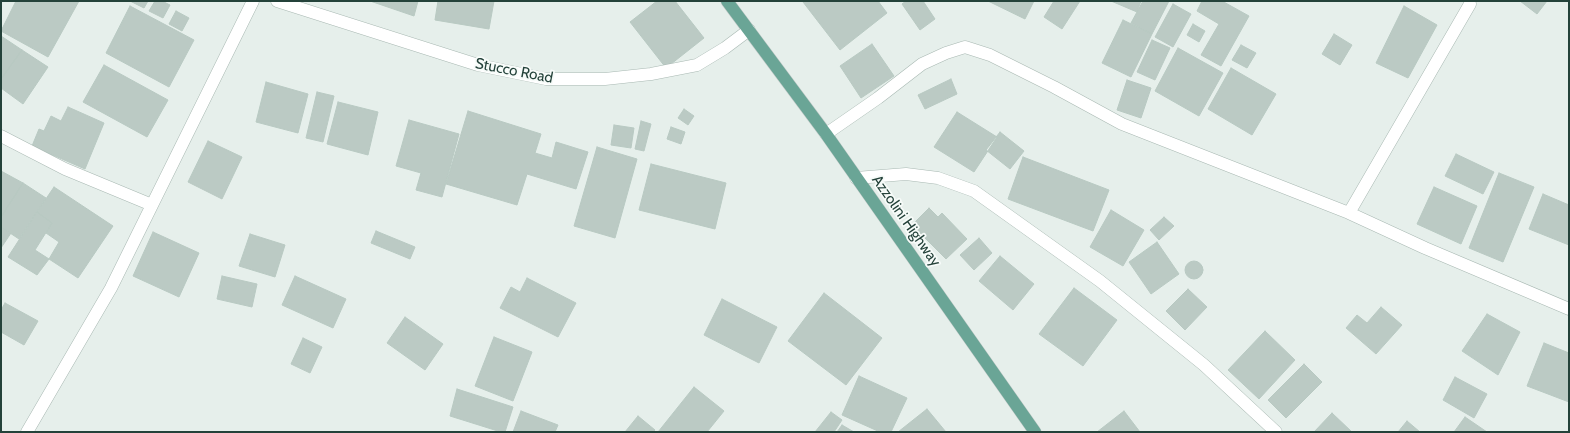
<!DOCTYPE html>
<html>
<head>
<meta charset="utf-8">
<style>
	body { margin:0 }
	#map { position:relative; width:1570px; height:433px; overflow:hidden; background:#e6efeb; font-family:Cabin,sans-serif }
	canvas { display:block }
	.frame { position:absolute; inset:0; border:2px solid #24423a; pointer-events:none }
</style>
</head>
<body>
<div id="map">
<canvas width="1570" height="433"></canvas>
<div class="frame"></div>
</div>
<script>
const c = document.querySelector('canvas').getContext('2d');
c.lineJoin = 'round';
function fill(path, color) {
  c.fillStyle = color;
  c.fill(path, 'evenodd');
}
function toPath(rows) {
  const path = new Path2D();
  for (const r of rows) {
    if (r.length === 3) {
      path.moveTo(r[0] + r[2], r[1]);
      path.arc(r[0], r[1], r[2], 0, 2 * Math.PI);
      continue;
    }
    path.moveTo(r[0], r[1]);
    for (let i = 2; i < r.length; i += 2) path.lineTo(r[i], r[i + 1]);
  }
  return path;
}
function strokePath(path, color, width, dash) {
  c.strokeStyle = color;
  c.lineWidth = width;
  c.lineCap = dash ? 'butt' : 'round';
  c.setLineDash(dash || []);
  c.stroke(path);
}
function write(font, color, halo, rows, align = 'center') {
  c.font = font + ' Cabin,sans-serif';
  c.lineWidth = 3.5;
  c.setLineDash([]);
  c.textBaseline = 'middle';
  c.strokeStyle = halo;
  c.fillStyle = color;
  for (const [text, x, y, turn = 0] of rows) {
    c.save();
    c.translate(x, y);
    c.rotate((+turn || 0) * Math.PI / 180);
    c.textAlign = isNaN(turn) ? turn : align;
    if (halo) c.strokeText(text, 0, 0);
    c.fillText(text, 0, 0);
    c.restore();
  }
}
const building = toPath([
	[16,1,79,1,48,57,1,31,16,1],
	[130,1,148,1,144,8,130,1],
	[155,1,162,1,170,5,163,18,149,11,155,1],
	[370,1,418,1,414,16,370,1],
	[438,1,494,1,489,29,435,20,438,1],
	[657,1,675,1,704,38,666,68,630,22,657,1],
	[804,1,878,1,887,13,840,50,803,2,804,1],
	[906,1,923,1,935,19,920,30,902,4,906,1],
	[988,1,1034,1,1025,19,988,1],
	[1054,1,1080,1,1062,29,1044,17,1054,1],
	[1111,1,1141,1,1137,12,1111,1],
	[1143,1,1169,1,1152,34,1131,23,1143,1],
	[1202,1,1222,1,1249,16,1221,66,1201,55,1219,24,1197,11,1202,1],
	[1520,1,1547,1,1537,14,1520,1],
	[1173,4,1191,14,1173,47,1155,37,1173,4],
	[130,6,194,40,169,87,106,53,130,6],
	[1404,6,1437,25,1408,78,1376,63,1404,6],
	[176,11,189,18,182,31,169,24,176,11],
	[1123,20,1152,34,1131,77,1102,63,1123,20],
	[1193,24,1205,31,1199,42,1187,35,1193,24],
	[1334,34,1352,45,1340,65,1322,54,1334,34],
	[1,36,22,50,1,79,1,36],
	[1152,40,1170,48,1155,80,1137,72,1152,40],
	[872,44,894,76,861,98,840,66,872,44],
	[1241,45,1256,53,1247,68,1232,60,1241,45],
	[1178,48,1223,73,1199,116,1155,91,1178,48],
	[22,50,48,67,23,104,1,88,1,79,22,50],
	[104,65,168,100,147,137,83,102,104,65],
	[1231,68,1276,94,1252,135,1208,109,1231,68],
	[951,79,957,94,925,109,918,95,951,79],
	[1127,80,1151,88,1141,118,1117,110,1127,80],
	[266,82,308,94,298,133,256,122,266,82],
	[317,92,334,96,323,142,306,138,317,92],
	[338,102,378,112,368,155,327,144,338,102],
	[68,107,104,123,85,169,32,146,39,129,44,131,51,116,61,121,68,107],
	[684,109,694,116,688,125,678,118,684,109],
	[468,111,541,134,535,153,552,158,556,142,588,152,576,189,527,174,517,205,446,184,468,111],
	[957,112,997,137,974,172,934,147,957,112],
	[409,120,459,134,442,197,416,190,421,173,396,166,409,120],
	[641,121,651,124,644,151,635,149,641,121],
	[614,125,634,128,631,148,611,145,614,125],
	[671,127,685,132,681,144,667,139,671,127],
	[1000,132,1024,151,1010,169,986,150,1000,132],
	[208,141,242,157,222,199,188,182,208,141],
	[597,147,637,159,615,238,574,226,597,147],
	[1456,154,1494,172,1483,194,1445,176,1456,154],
	[1023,157,1109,190,1093,231,1008,199,1023,157],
	[651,164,726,183,715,229,639,210,651,164],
	[1,171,23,183,1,217,1,171],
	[1499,173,1534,187,1503,262,1469,248,1499,173],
	[23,183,46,198,19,239,1,227,1,217,23,183],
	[54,187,113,226,78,278,49,259,59,242,46,233,52,223,37,212,54,187],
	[1434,187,1477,206,1461,244,1417,224,1434,187],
	[1543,194,1569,205,1569,245,1529,229,1543,194],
	[929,208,938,217,942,213,967,239,946,259,912,225,929,208],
	[1111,210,1144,230,1123,266,1090,247,1111,210],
	[37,212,52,223,35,250,49,259,37,275,8,257,37,212],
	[1164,217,1174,226,1159,240,1150,230,1164,217],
	[1,227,11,233,1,248,1,227],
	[376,231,415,247,410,259,371,243,376,231],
	[153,232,199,253,179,297,133,276,153,232],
	[250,234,285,245,275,277,239,266,250,234],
	[979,238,992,253,974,270,960,255,979,238],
	[1157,242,1179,274,1151,294,1129,262,1157,242],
	[1000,256,1034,284,1013,310,979,281,1000,256],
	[1194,270,9],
	[222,276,257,284,252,307,217,299,222,276],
	[295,276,346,299,333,328,282,305,295,276],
	[527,278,576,303,558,337,500,308,511,287,520,292,527,278],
	[1074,288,1117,320,1083,366,1039,334,1074,288],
	[1188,289,1207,307,1185,330,1166,311,1188,289],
	[824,293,882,338,846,385,788,341,824,293],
	[722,299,777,327,759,363,704,335,722,299],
	[5,303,38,321,24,345,1,332,1,310,5,303],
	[1381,307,1402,325,1376,354,1346,328,1357,315,1367,323,1381,307],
	[1487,314,1520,332,1498,375,1462,351,1487,314],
	[405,317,443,344,425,370,387,343,405,317],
	[1265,331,1295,360,1259,399,1228,370,1265,331],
	[494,337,532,352,513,401,475,386,494,337],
	[303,338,322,347,310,373,291,364,303,338],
	[1544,343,1569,353,1569,402,1527,386,1544,343],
	[1304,364,1322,382,1286,418,1268,400,1304,364],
	[859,376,907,398,891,432,880,432,842,415,859,376],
	[1455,377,1487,394,1474,418,1443,400,1455,377],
	[694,387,724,411,707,432,658,432,694,387],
	[457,389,513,407,505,432,501,432,450,416,457,389],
	[927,409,946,432,898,432,927,409],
	[521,411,558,425,555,432,513,432,521,411],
	[1124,411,1140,432,1097,432,1124,411],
	[831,412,842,420,834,432,815,432,831,412],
	[1332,413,1352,432,1314,432,1332,413],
	[638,416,655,430,653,432,625,432,638,416],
	[1465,417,1487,432,1454,432,1465,417],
	[1407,421,1420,432,1398,432,1407,421],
	[842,425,854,432,837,432,842,425]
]);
fill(building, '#bbcac4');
strokePath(building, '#b8c9c2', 1);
const minor = toPath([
	[277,1,478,65,546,79,605,79,651,74,697,65,725,48,749,30],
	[826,134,878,98,922,64,946,53,965,47,990,55,1054,87,1122,124,1349,213,1425,248,1569,309],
	[1,136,65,169,152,205],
	[856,178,906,174,938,178,974,191,1100,281,1204,365,1276,432],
	[1349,213,1470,4],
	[27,432,111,288,253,1]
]);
const major = toPath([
	[727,1,826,134,1035,432]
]);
strokePath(minor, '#a8b8b2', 13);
strokePath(major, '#c2cac8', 13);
strokePath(minor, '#fff', 12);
strokePath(major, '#6aa596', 12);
write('15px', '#24423a', '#f7fbf9', [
	["Stucco Road",514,71,11],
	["Azzolini Highway",906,221,55]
]);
</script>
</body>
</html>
